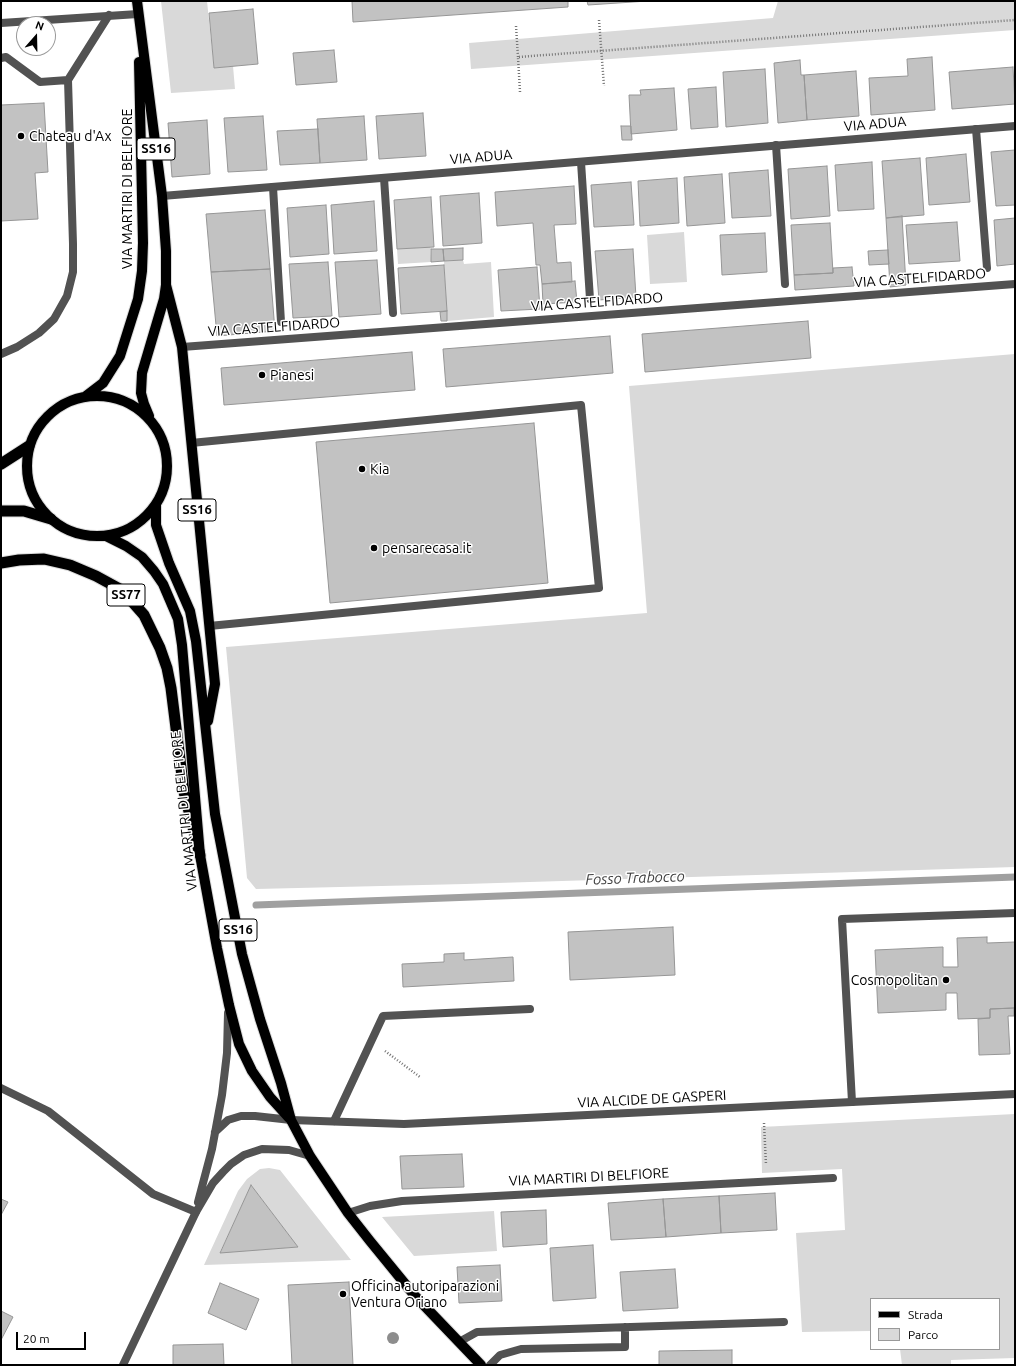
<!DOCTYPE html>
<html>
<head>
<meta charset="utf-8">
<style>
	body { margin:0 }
	#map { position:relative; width:1016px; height:1366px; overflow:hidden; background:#fff; font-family:Ubuntu,sans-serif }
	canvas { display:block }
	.frame { position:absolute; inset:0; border:2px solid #000; pointer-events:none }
	.legend { position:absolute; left:870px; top:1298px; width:130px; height:52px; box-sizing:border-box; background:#fff; border:1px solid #999; margin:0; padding:5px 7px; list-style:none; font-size:12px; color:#000 }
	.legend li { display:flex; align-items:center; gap:8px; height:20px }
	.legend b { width:20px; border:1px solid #999 }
	.north { position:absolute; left:16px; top:16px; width:40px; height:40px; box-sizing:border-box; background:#fff; border:1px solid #999; border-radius:50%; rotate:20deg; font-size:11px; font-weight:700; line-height:16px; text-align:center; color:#000 }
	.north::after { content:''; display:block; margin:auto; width:14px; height:18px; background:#000; clip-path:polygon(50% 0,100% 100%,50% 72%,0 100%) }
	.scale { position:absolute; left:16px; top:1332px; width:70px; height:18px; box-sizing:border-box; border:2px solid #000; border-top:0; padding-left:5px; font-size:12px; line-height:14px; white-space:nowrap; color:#000; -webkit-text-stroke:3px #fff; paint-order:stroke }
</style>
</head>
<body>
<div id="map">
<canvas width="1016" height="1366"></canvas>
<div class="frame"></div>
<ul class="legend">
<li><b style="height:5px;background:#000"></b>Strada</li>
<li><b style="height:11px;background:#d9d9d9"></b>Parco</li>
</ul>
<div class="north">N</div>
<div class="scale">20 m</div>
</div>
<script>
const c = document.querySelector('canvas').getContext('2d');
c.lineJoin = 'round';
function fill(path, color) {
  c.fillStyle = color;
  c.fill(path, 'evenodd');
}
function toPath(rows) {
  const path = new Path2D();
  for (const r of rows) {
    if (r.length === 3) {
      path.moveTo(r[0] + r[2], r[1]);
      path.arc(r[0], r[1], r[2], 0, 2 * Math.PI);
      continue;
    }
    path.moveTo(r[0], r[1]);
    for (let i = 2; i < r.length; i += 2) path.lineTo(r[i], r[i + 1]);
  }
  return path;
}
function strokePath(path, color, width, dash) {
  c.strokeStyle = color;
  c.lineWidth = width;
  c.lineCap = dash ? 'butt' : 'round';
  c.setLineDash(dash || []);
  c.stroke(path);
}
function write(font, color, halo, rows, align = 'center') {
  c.font = font + ' Ubuntu,sans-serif';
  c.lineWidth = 3;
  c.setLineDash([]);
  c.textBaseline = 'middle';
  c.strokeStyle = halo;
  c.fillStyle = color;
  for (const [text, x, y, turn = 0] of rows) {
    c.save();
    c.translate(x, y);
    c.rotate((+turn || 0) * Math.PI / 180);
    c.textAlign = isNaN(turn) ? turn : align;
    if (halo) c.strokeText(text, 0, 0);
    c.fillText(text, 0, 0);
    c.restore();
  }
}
fill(toPath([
	[161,1,207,1,214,68,233,66,235,89,171,93],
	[778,1,1015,1,1015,30,471,69,469,43,773,18],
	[684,232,687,282,650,284,647,235],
	[430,247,431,262,398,264,397,249],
	[463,260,464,264,491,262,494,317,447,321,444,261],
	[1015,354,1015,867,465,884,256,889,247,878,226,647,647,613,629,386],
	[1015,1114,1015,1358,951,1360,951,1365,902,1365,900,1349,999,1349,999,1299,871,1299,871,1331,802,1332,796,1233,845,1230,842,1169,762,1173,761,1127],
	[269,1168,280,1170,351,1260,204,1265,238,1191,247,1179,260,1169],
	[251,1186,252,1186,298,1247,220,1252],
	[494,1211,497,1251,414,1256,382,1217]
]), '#d9d9d9');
strokePath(toPath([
	[256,905,1015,877]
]), '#a0a0a0', 7);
const building = toPath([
	[352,1,568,1,568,7,353,22,352,1],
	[587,1,648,1,588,5,587,1],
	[253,9,258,64,214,68,209,13,253,9],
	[334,50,337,82,296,85,293,53,334,50],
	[932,57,935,110,871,115,869,78,908,76,907,59,932,57],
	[800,60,801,75,804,75,807,120,778,123,774,63,800,60],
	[1013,67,1015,104,952,109,949,72,1013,67],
	[765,69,768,123,726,127,723,72,765,69],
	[856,71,859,116,807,120,804,75,856,71],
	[716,87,718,127,691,129,688,89,716,87],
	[674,88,677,130,631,134,629,95,641,95,640,90,674,88],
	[44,103,48,172,35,173,38,219,1,221,1,105,44,103],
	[423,113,426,156,379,159,376,116,423,113],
	[263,116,267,170,228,172,224,118,263,116],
	[364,116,367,160,320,163,317,119,364,116],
	[207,120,210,174,172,177,168,123,207,120],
	[621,126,631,126,632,140,622,140,621,126],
	[318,129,320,163,280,165,277,131,318,129],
	[1015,150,1015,205,996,206,991,152,1015,150],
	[966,154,970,202,929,205,926,158,966,154],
	[920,158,924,215,886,218,882,161,920,158],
	[872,162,874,209,838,211,835,165,872,162],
	[827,166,830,216,791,219,788,169,827,166],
	[768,170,771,216,732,218,729,173,768,170],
	[722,174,725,223,687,226,684,177,722,174],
	[677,178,679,223,640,226,638,181,677,178],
	[631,182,634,225,594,227,591,185,631,182],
	[574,186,576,224,554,225,557,263,571,262,572,282,542,284,540,265,536,265,533,223,497,226,495,192,574,186],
	[479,193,482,243,443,246,440,196,479,193],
	[431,197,434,247,397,249,394,200,431,197],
	[374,201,377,251,334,254,331,205,374,201],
	[326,205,329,254,290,257,287,208,326,205],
	[265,210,270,269,211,272,206,214,265,210],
	[902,216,906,285,890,287,886,218,902,216],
	[1015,218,1015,264,997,266,994,220,1015,218],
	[957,222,960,261,909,264,906,225,957,222],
	[830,223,833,273,794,275,791,225,830,223],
	[765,233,767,272,722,275,720,235,765,233],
	[463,248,463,260,444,261,443,249,463,248],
	[431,249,443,249,444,261,431,262,431,249],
	[633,249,636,297,599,300,595,251,633,249],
	[888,250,889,264,869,265,868,251,888,250],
	[377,260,381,314,339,317,335,262,377,260],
	[328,262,332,316,293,318,289,264,328,262],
	[444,265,447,311,401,314,398,268,444,265],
	[537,267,540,309,501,311,498,270,537,267],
	[852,267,854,286,795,290,794,275,833,273,833,268,852,267],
	[270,269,275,331,217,336,211,272,270,269],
	[575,281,577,302,543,304,542,284,575,281],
	[447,311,447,321,441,321,440,312,447,311],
	[808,321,811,358,645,372,642,334,808,321],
	[610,336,613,373,446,387,443,349,610,336],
	[412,352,415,390,224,405,221,368,412,352],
	[534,423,548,583,330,603,316,442,534,423],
	[673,927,675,975,570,980,568,932,673,927],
	[987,937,987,943,1015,942,1015,1008,990,1009,990,1018,958,1019,957,993,946,993,946,1010,878,1013,875,950,943,947,943,967,958,967,957,938,987,937],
	[464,953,464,960,513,957,514,981,403,987,402,964,444,962,444,954,464,953],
	[1014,1008,1014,1016,1008,1016,1010,1054,979,1055,978,1019,990,1018,990,1009,1014,1008],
	[462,1154,464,1187,402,1189,400,1156,462,1154],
	[251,1185,298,1247,220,1253,251,1185],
	[775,1193,777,1230,721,1233,719,1196,775,1193],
	[719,1196,721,1233,666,1237,663,1199,719,1196],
	[1,1199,8,1202,1,1215,1,1199],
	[663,1199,666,1237,611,1240,608,1203,663,1199],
	[546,1210,547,1244,503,1247,501,1212,546,1210],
	[593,1245,596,1298,553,1301,550,1248,593,1245],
	[500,1265,502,1301,459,1303,457,1267,500,1265],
	[675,1269,678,1308,623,1311,620,1272,675,1269],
	[349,1282,353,1365,292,1365,288,1285,349,1282],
	[220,1283,259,1299,246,1330,208,1313,220,1283],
	[1,1311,13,1317,1,1340,1,1311],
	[223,1344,224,1365,173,1365,173,1345,223,1344],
	[732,1350,732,1365,659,1365,659,1351,732,1350]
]);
fill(building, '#c2c2c2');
strokePath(building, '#969696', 1);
const primary = toPath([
	[137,1,162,196,166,251,166,285,164,299,142,373,141,393,144,404,149,416],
	[166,285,182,347,215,684,208,721],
	[97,466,70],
	[86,396,103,383,120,356,138,299,142,271,143,243,139,62],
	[156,505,156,525,169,563,190,611,196,641,215,814,242,954,260,1019,281,1083,291,1120,310,1156,348,1213,370,1241,415,1296,481,1365],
	[106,536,126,546,142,557,154,571,163,584,178,619,182,645,200,855,217,948,229,1005,239,1044,252,1071,270,1097,289,1118]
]);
const trunk = toPath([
	[1,464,29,446],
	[1,511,24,511,51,519],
	[1,563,19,560,44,559,70,565,96,576,118,588,129,598,144,615,160,648,167,668,171,688,184,792,200,855]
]);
strokePath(primary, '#dbdbdb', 12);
strokePath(trunk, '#dbdbdb', 13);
strokePath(toPath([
	[599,20,604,86],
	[516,26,518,57],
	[520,92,518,57,1015,20],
	[385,1051,420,1077],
	[764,1123,766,1165]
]), '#747474', 2.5, [1, 2]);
strokePath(toPath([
	[1,58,6,57,40,82,68,80],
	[976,129,987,268],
	[776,145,785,284],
	[581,162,590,299],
	[384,178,393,313],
	[273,187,281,322],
	[182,347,1015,284],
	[1,354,17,347,39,333,54,319,67,296,73,272,73,244,68,80,109,15],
	[191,443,581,405,599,588,209,626],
	[1,1088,48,1111,153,1194,196,1212],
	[852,1102,842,919,1015,913],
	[334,1121,383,1016,530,1009],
	[459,1342,477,1332,784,1322],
	[490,1365,500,1355,521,1349,625,1347,625,1327]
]), '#525252', 8);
strokePath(toPath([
	[1,23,138,14],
	[162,196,1015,126],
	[291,1120,404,1124,1015,1094],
	[348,1213,370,1206,402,1201,833,1178]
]), '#525252', 8);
strokePath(toPath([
	[215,1132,228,1120,241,1116,255,1116,291,1120],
	[198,1202,212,1149,222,1095,227,1053,228,1013],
	[123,1365,196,1212,213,1183,223,1172,231,1164,244,1155,262,1149,289,1150,310,1156]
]), '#525252', 8);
strokePath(primary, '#000', 10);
strokePath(trunk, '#000', 11);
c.fillStyle = '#8d8d8d';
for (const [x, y] of [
	[393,1338]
]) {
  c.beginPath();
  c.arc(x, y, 6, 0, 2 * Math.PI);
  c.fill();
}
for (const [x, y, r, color] of [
	[21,136,4,"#000"],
	[262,375,4,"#000"],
	[362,469,4,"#000"],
	[374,548,4,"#000"],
	[946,980,4,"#000"],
	[343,1294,4,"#000"]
]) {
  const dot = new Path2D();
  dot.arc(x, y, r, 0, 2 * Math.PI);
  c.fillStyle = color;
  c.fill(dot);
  strokePath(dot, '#fff', 1.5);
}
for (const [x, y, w] of [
	[156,149,38],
	[197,510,38],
	[126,595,38],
	[238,930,38]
]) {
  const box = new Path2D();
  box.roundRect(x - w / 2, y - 11, w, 22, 3);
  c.fillStyle = '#fff';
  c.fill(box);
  strokePath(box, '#000', 1);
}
write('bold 13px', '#000', null, [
	["SS16",156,149],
	["SS16",197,510],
	["SS77",126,595],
	["SS16",238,930]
]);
write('14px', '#000', '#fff', [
	["VIA ADUA",875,124,-5],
	["VIA ADUA",481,157,-5],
	["VIA MARTIRI DI BELFIORE",127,189,-90],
	["VIA CASTELFIDARDO",920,278,-4],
	["VIA CASTELFIDARDO",597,302,-4],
	["VIA CASTELFIDARDO",274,327,-4],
	["VIA MARTIRI DI BELFIORE",184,811,-96],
	["VIA ALCIDE DE GASPERI",652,1099,-3],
	["VIA MARTIRI DI BELFIORE",589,1177,-3]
]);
write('14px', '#000', '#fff', [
	["Chateau d'Ax",29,136],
	["Pianesi",270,375],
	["Kia",370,469],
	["pensarecasa.it",382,548],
	["Cosmopolitan",938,980,"right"],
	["Officina autoriparazioni",351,1286],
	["Ventura Oriano",351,1302]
], 'left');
write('italic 15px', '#414141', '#fff', [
	["Fosso Trabocco",635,878,-2]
]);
</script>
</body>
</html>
